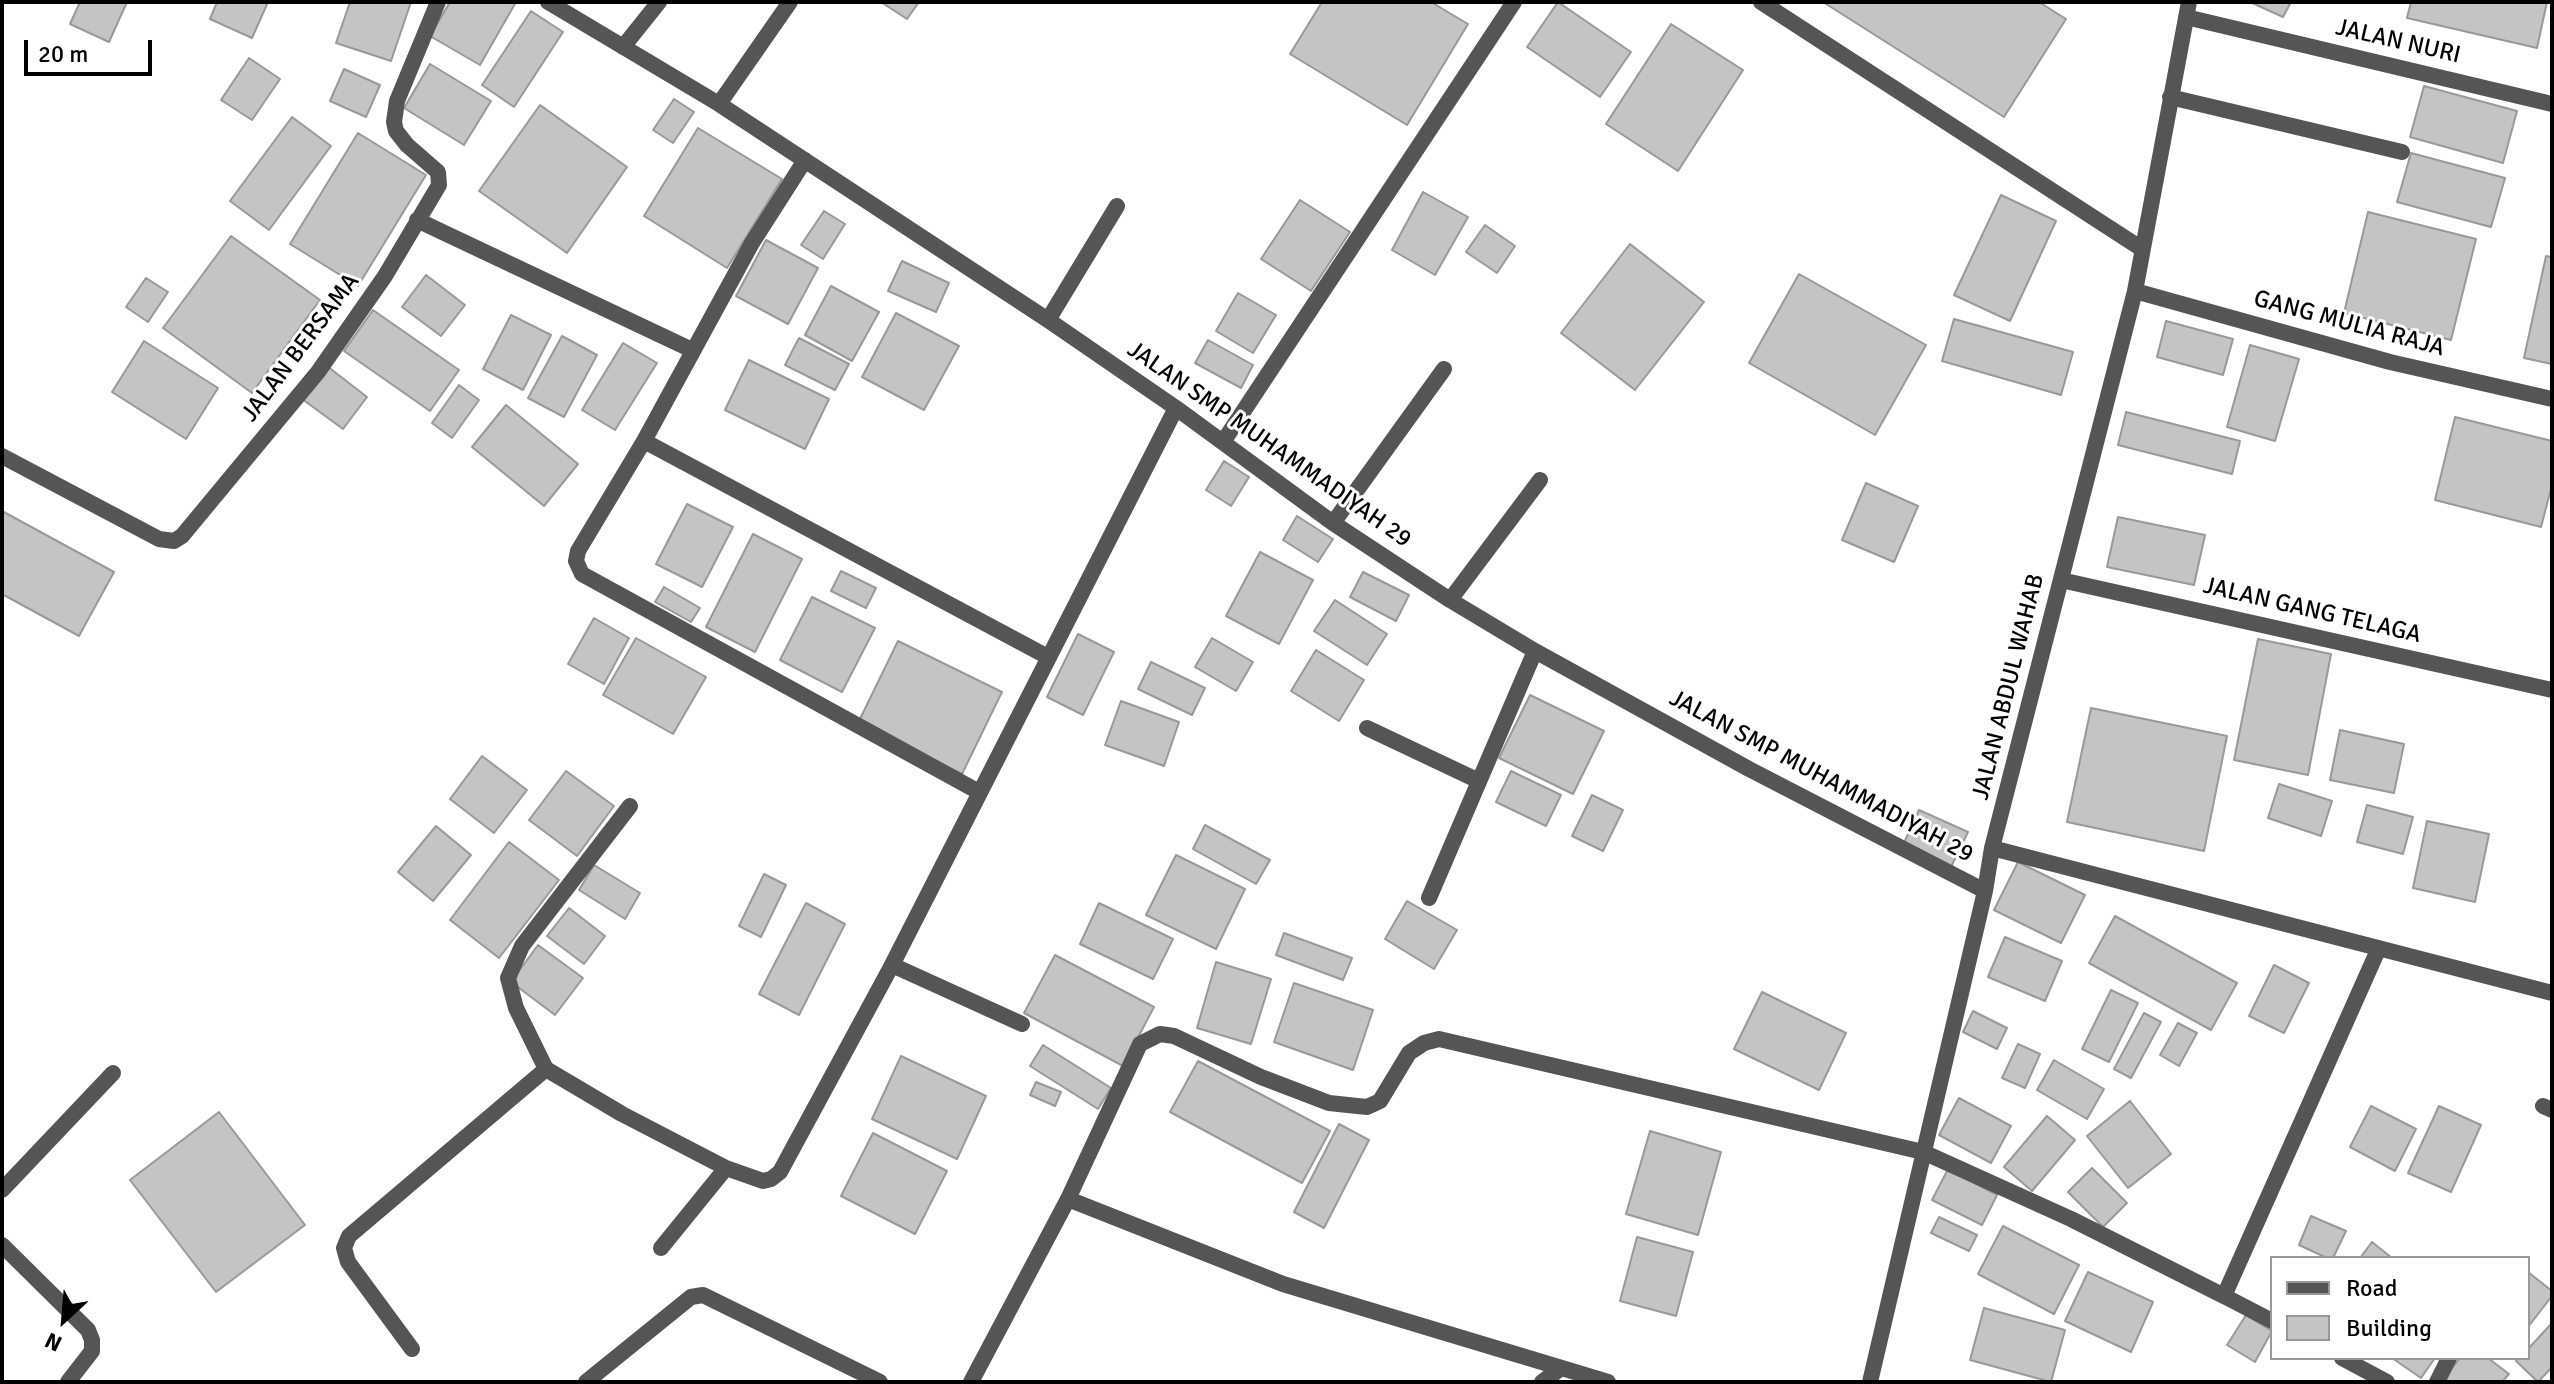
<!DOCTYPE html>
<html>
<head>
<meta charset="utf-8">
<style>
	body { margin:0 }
	#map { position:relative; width:2554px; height:1384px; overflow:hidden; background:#fff; font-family:Signika,sans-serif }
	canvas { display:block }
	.frame { position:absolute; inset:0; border:4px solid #000; pointer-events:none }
	.legend { position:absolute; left:2270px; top:1256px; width:260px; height:104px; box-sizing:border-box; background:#fff; border:2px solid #999; margin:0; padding:10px 14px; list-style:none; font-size:24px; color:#000 }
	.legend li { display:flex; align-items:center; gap:16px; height:40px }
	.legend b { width:40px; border:2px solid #999 }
	.north { position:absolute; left:24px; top:1280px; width:80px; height:80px; -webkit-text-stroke:6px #fff; paint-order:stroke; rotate:206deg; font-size:22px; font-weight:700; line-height:32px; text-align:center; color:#000 }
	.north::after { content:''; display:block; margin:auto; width:28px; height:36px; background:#000; clip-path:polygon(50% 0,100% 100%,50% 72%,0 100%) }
	.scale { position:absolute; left:24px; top:40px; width:128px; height:36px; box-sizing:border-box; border:4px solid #000; border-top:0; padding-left:10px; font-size:24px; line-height:28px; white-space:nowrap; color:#000; -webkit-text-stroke:6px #fff; paint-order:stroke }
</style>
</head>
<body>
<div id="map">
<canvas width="2554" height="1384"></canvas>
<div class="frame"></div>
<ul class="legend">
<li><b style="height:10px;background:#555"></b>Road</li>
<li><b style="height:22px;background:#c4c4c4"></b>Building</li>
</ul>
<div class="north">N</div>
<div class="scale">20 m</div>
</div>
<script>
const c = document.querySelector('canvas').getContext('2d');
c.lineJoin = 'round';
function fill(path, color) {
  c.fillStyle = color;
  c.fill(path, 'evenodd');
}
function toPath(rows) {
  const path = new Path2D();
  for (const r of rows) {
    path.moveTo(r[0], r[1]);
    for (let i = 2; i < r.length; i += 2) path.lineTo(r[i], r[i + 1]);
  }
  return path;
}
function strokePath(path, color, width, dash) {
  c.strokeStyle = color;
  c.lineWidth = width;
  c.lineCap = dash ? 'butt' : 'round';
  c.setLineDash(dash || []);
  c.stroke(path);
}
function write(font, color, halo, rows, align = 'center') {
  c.font = font + ' Signika,sans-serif';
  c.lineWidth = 6;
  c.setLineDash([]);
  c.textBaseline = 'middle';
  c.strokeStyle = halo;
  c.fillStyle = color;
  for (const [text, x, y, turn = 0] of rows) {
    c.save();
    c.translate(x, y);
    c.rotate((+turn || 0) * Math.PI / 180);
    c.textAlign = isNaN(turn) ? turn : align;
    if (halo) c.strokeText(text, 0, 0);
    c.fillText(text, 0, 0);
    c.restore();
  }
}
const building = toPath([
	[80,2,127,2,109,42,70,24,80,2],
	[217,2,268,2,252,38,210,19,217,2],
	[350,2,411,2,391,61,336,43,350,2],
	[450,2,516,2,480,65,430,36,450,2],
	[881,2,919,2,907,19,881,2],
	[1322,2,1431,2,1468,24,1407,125,1290,54,1322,2],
	[1558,2,1631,52,1600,97,1527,47,1558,2],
	[1823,2,2039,2,2066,19,2004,117,1823,2],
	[2250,2,2291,2,2283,17,2250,2],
	[2411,2,2547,2,2537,48,2407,18,2411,2],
	[531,11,563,32,514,107,482,85,531,11],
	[1671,24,1743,70,1678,171,1606,124,1671,24],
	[249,58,280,79,252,120,221,100,249,58],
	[430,64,491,101,464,145,404,108,430,64],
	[344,69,380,85,366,117,330,101,344,69],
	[2424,86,2517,111,2503,163,2410,137,2424,86],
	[674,99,694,112,673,143,653,130,674,99],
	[540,105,627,167,567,253,479,191,540,105],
	[292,117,331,146,269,230,230,201,292,117],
	[698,128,782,179,727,268,644,216,698,128],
	[358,133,426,175,358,286,290,244,358,133],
	[2411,153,2505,178,2491,227,2397,202,2411,153],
	[1423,192,1468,217,1435,275,1392,250,1423,192],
	[2001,195,2056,221,2010,321,1954,295,2001,195],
	[1300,200,1350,232,1311,291,1261,259,1300,200],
	[824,211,845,224,823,259,801,245,824,211],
	[2368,212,2476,239,2451,340,2344,313,2368,212],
	[1485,225,1515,246,1497,273,1466,252,1485,225],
	[231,236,320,300,252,393,163,328,231,236],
	[766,240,818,268,788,324,736,296,766,240],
	[1630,244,1704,302,1635,390,1561,333,1630,244],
	[2546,256,2552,257,2552,364,2524,358,2546,256],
	[902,261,949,283,936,312,888,291,902,261],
	[1799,274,1926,345,1875,435,1749,363,1799,274],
	[426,275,465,305,441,336,402,307,426,275],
	[146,278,168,292,148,322,126,307,146,278],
	[831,286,879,312,852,361,805,335,831,286],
	[1238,293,1276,315,1253,353,1216,331,1238,293],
	[373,310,459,370,430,411,344,351,373,310],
	[896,313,959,346,924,410,862,377,896,313],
	[511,315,551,335,523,390,483,369,511,315],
	[1954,319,2073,352,2061,395,1942,361,1954,319],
	[2166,321,2233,339,2223,375,2157,357,2166,321],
	[562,336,597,355,564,417,528,398,562,336],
	[799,338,849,364,835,390,785,365,799,338],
	[1208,340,1253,365,1241,388,1195,363,1208,340],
	[144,341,218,388,186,439,112,392,144,341],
	[623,343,657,363,615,430,582,410,623,343],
	[2250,345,2299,359,2275,441,2227,427,2250,345],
	[749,360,829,399,805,449,725,410,749,360],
	[327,366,367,397,343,429,302,399,327,366],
	[459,385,479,400,452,438,432,423,459,385],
	[506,405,578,464,544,506,472,447,506,405],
	[2126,412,2240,441,2232,474,2118,445,2126,412],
	[2455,417,2552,441,2552,485,2541,527,2435,500,2455,417],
	[1224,461,1249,477,1231,506,1206,490,1224,461],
	[1866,483,1918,506,1894,562,1842,540,1866,483],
	[687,504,733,527,702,587,656,564,687,504],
	[2,511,114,572,79,636,2,594,2,511],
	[1297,516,1333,539,1318,562,1283,540,1297,516],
	[2118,517,2205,535,2194,585,2107,567,2118,517],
	[753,534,802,559,755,652,706,627,753,534],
	[1260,552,1313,580,1279,644,1226,616,1260,552],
	[841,571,876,588,866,608,831,591,841,571],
	[1363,572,1409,595,1396,621,1350,597,1363,572],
	[664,587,700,608,691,622,655,602,664,587],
	[812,597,875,628,842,692,780,660,812,597],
	[1335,600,1387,634,1367,665,1314,631,1335,600],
	[594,618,629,638,604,684,568,664,594,618],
	[1078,634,1114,652,1083,715,1047,697,1078,634],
	[636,638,706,677,673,734,603,695,636,638],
	[1212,638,1253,662,1236,691,1195,667,1212,638],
	[2258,639,2331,654,2308,775,2234,760,2258,639],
	[898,641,1002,692,962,774,858,723,898,641],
	[1316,650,1364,680,1339,721,1291,691,1316,650],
	[1151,662,1205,688,1192,715,1138,689,1151,662],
	[1530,695,1604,731,1573,794,1499,758,1530,695],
	[1121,701,1179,722,1164,766,1105,745,1121,701],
	[2091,708,2227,736,2204,851,2067,822,2091,708],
	[2340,730,2404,744,2394,793,2330,780,2340,730],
	[482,756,527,790,494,833,450,799,482,756],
	[566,771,614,806,577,856,529,820,566,771],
	[1511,771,1561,795,1546,826,1496,802,1511,771],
	[2279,784,2332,801,2321,836,2268,818,2279,784],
	[1592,795,1623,810,1603,851,1572,836,1592,795],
	[2367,805,2413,817,2403,854,2357,842,2367,805],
	[1919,810,1968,832,1951,867,1903,845,1919,810],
	[2427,821,2489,834,2475,902,2413,888,2427,821],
	[1205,825,1270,860,1256,884,1193,849,1205,825],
	[436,826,471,855,433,901,398,872,436,826],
	[509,842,559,880,499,958,450,920,509,842],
	[1176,855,1245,889,1216,949,1146,915,1176,855],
	[2018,862,2085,895,2061,943,1994,910,2018,862],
	[594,865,640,893,625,919,579,890,594,865],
	[764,874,786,885,761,937,739,926,764,874],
	[1407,901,1457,930,1434,969,1385,939,1407,901],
	[806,903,845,924,799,1015,759,994,806,903],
	[1099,903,1173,939,1153,979,1080,944,1099,903],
	[569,908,605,936,584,964,547,936,569,908],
	[2115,916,2237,983,2211,1030,2089,963,2115,916],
	[1284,933,1352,958,1343,980,1276,955,1284,933],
	[2005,937,2062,961,2045,1001,1988,977,2005,937],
	[538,945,583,978,555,1015,511,982,538,945],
	[1055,955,1154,1007,1123,1066,1024,1013,1055,955],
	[1216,962,1271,979,1251,1044,1197,1028,1216,962],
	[2274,965,2309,983,2284,1033,2249,1016,2274,965],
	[1294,983,1373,1010,1353,1070,1274,1042,1294,983],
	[2111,990,2138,1003,2109,1062,2082,1049,2111,990],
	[1762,992,1846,1033,1819,1090,1734,1049,1762,992],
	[1973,1011,2007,1028,1997,1049,1963,1032,1973,1011],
	[2144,1013,2161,1022,2131,1078,2114,1069,2144,1013],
	[2178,1023,2197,1033,2179,1066,2160,1055,2178,1023],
	[2018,1044,2040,1054,2025,1088,2002,1078,2018,1044],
	[1043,1045,1111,1088,1098,1109,1030,1066,1043,1045],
	[901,1056,986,1096,957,1159,872,1119,901,1056],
	[2054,1060,2104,1089,2087,1119,2037,1090,2054,1060],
	[1198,1061,1330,1131,1302,1183,1170,1112,1198,1061],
	[1036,1082,1061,1092,1055,1106,1030,1095,1036,1082],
	[1959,1098,2011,1126,1991,1163,1939,1135,1959,1098],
	[2130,1101,2171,1154,2128,1188,2087,1136,2130,1101],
	[2371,1106,2416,1129,2395,1171,2350,1147,2371,1106],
	[2439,1106,2481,1125,2451,1192,2408,1173,2439,1106],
	[219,1112,305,1225,216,1292,130,1180,219,1112],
	[2047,1116,2075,1140,2032,1191,2004,1167,2047,1116],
	[1339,1124,1369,1140,1324,1228,1294,1212,1339,1124],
	[1650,1131,1721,1152,1698,1235,1626,1214,1650,1131],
	[873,1133,947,1171,915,1234,841,1196,873,1133],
	[2092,1168,2127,1203,2103,1227,2068,1192,2092,1168],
	[1948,1169,1997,1195,1982,1225,1932,1200,1948,1169],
	[2311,1216,2346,1231,2333,1258,2327,1258,2299,1245,2311,1216],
	[1939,1217,1977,1235,1969,1251,1931,1233,1939,1217],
	[2003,1226,2079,1265,2054,1314,1978,1274,2003,1226],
	[1637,1237,1693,1252,1676,1316,1620,1301,1637,1237],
	[2372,1242,2392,1258,2360,1258,2372,1242],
	[2088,1272,2153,1302,2131,1352,2065,1321,2088,1272],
	[2528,1272,2552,1291,2552,1296,2528,1327,2528,1272],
	[1984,1308,2065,1330,2051,1382,1970,1360,1984,1308],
	[2246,1315,2272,1331,2255,1362,2227,1345,2246,1315],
	[2552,1323,2552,1367,2538,1382,2516,1361,2519,1358,2528,1358,2528,1349,2552,1323],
	[2392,1358,2435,1358,2421,1378,2392,1358],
	[2460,1358,2488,1358,2509,1374,2502,1382,2441,1382,2460,1358]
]);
fill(building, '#c4c4c4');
strokePath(building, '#999', 2);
strokePath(toPath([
	[548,2,719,104,1048,320,1176,408,1333,523,1450,600,1535,651,1749,769,1985,891],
	[1761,2,2142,249],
	[2186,17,2552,104],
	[623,47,659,2],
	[2170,97,2402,152],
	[719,104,790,2],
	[805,160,752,243,644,441,578,551,576,561,582,574,979,792],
	[417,220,692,350],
	[2135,291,2390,362,2552,399],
	[1048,320,1117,206],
	[644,441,1048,657],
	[1223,442,1514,2],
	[2,456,159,539,174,541,182,536,318,372,385,276,439,185,438,172,407,145,396,131,394,122,397,101,438,2],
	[1333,523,1444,369],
	[2061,580,2552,690],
	[1450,600,1540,480],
	[1367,728,1479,781],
	[630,806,522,946,508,978,516,1008,546,1069,622,1114,726,1168,763,1181,771,1179,780,1172,892,965,1176,408],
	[1992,848,2552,993],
	[1429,898,1535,651],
	[892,965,1022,1024],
	[2543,1106,2552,1110],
	[2,1190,113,1073],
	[1068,1199,1283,1284,1608,1382],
	[2,1245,88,1330,92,1340,92,1351,68,1382],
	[661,1248,726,1168],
	[2224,1296,2272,1321],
	[412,1349,348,1262,344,1248,349,1236,546,1069],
	[2342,1358,2387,1382],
	[586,1382,691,1297,703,1295,880,1382],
	[971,1382,1068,1199,1140,1044,1160,1034,1174,1036,1261,1077,1329,1103,1367,1107,1380,1101,1409,1053,1424,1043,1439,1039,1923,1152,2071,1219,2224,1296,2378,950],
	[1542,1382,1560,1369],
	[1870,1382,1985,891,1992,848,2135,291,2189,2],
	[2437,1382,2449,1358]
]), '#555', 16);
write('24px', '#000', '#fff', [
	["JALAN NURI",2398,42,13],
	["GANG MULIA RAJA",2349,324,15],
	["JALAN BERSAMA",301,348,-53],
	["JALAN SMP MUHAMMADIYAH 29",1269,445,35],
	["JALAN GANG TELAGA",2312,611,13],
	["JALAN ABDUL WAHAB",2009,687,-76],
	["JALAN SMP MUHAMMADIYAH 29",1821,777,28]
]);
</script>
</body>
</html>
